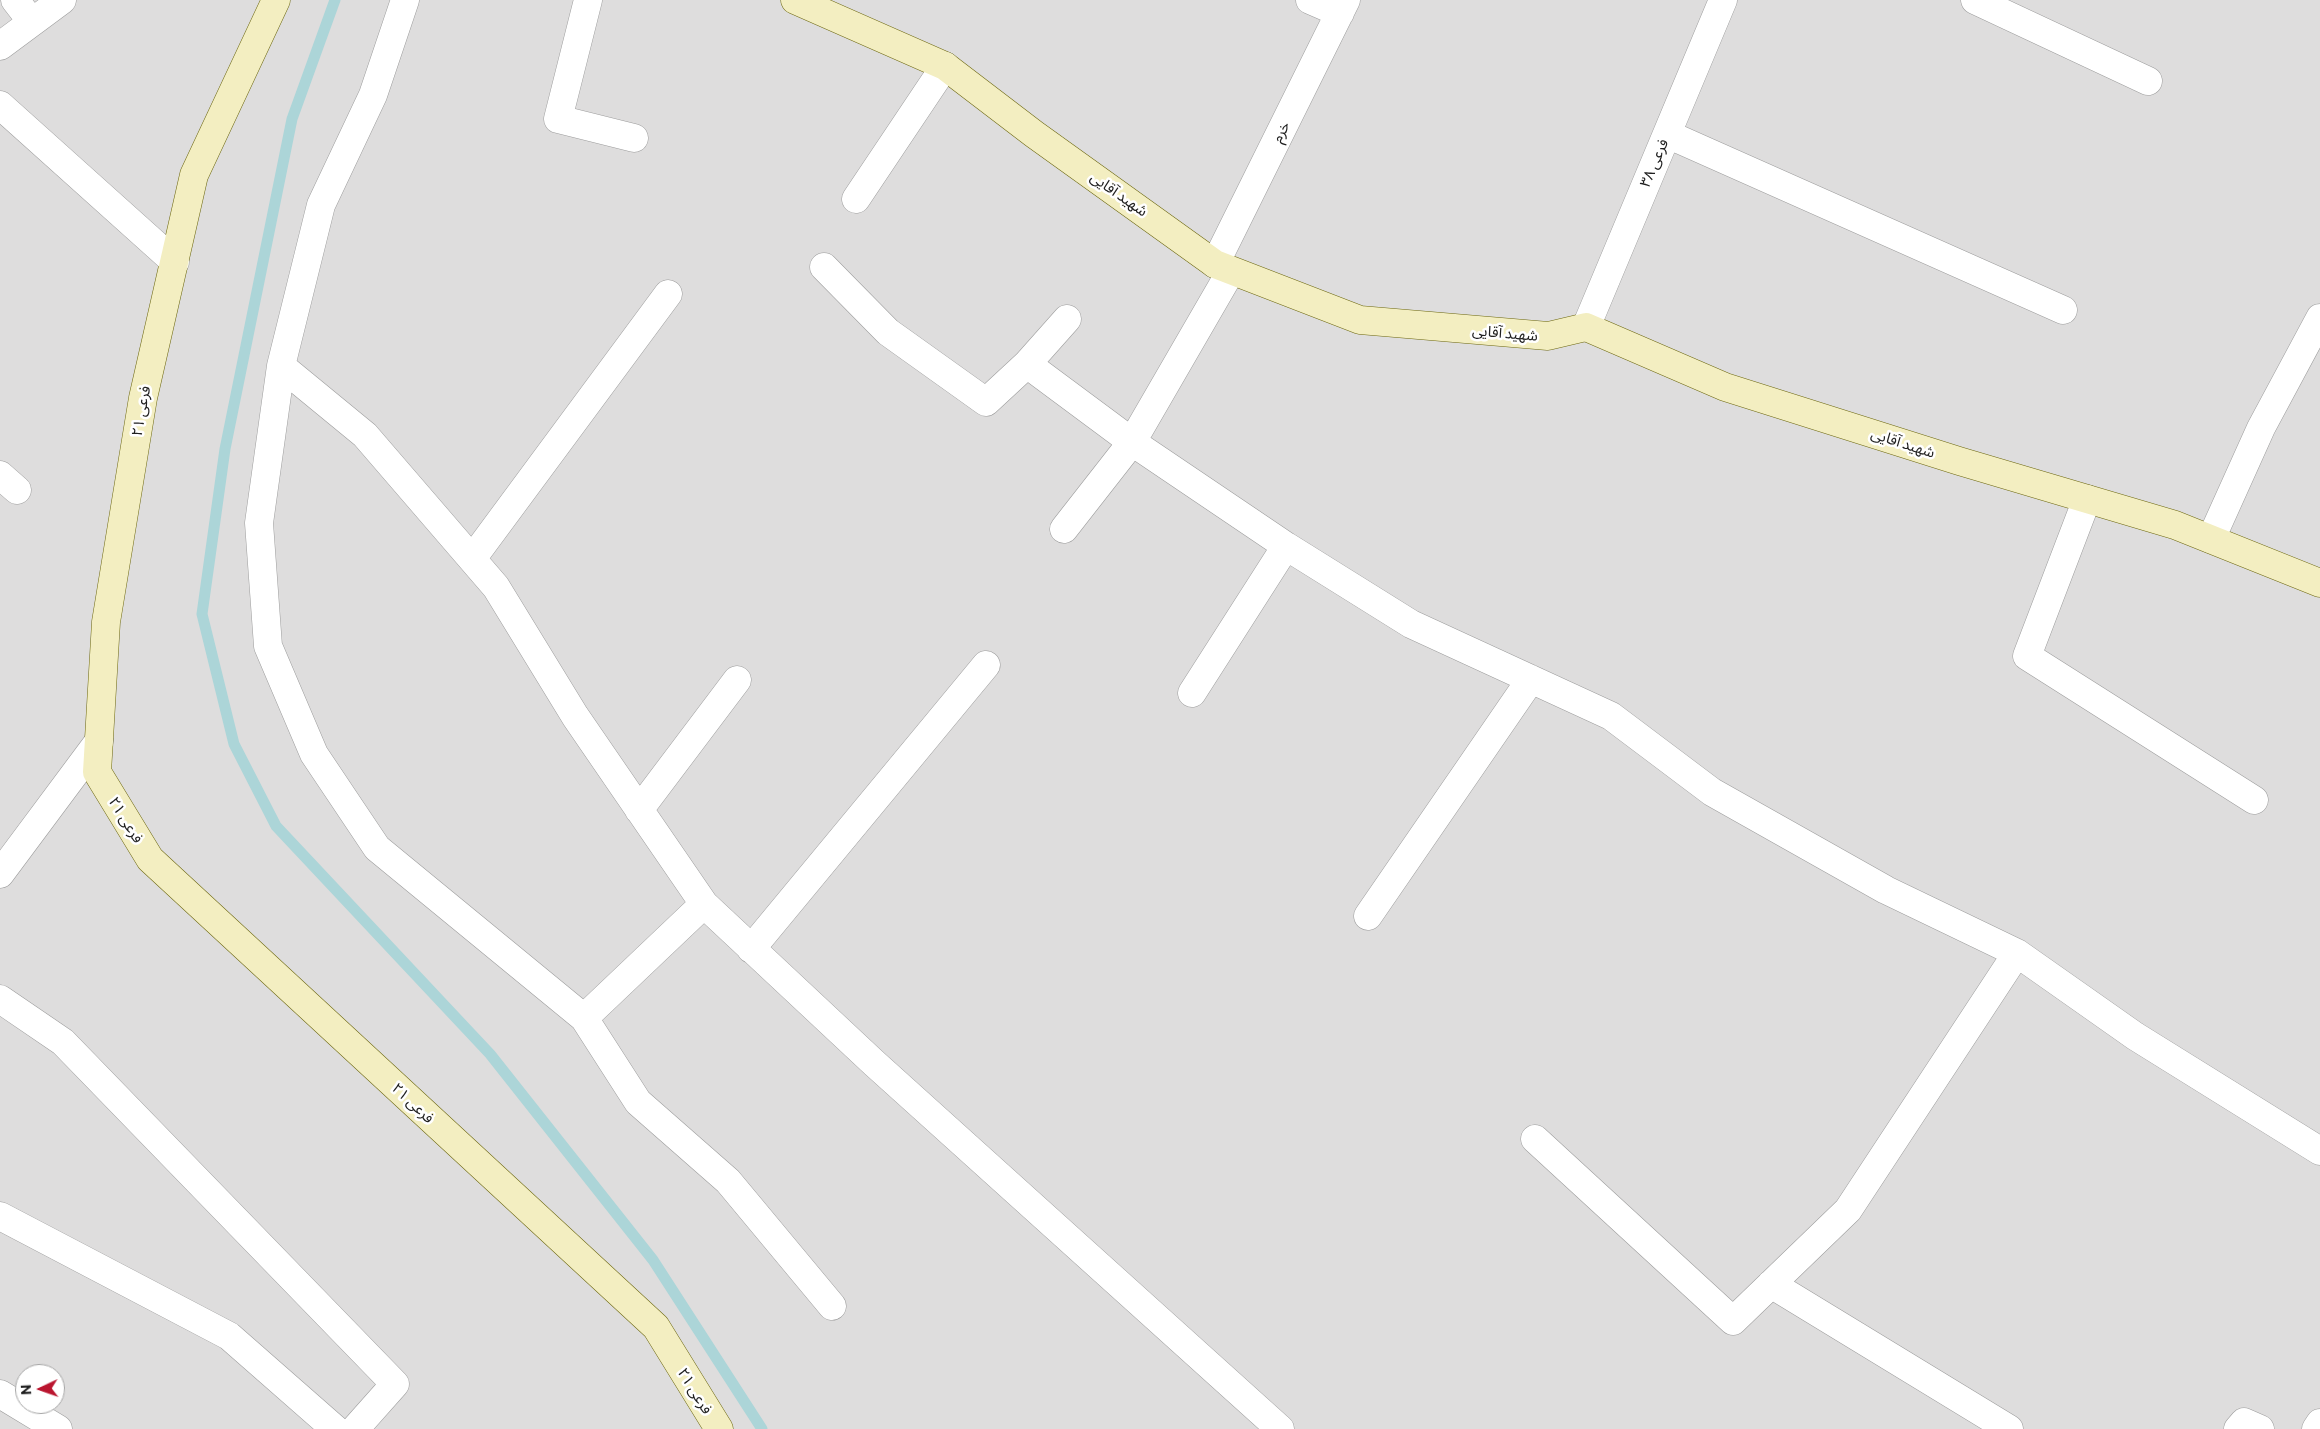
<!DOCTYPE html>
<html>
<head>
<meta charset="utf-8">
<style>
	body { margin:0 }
	#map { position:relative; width:2320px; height:1429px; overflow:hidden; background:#efebe7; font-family:Commissioner,sans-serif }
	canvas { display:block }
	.north { position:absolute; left:15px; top:1364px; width:50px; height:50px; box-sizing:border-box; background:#fff; border:1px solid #a6a6a6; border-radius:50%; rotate:267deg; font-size:14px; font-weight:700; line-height:20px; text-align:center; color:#202020 }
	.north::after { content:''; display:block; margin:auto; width:18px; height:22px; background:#ba152f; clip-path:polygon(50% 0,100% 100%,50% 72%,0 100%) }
</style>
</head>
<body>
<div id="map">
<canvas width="2320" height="1429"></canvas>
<div class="north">N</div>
</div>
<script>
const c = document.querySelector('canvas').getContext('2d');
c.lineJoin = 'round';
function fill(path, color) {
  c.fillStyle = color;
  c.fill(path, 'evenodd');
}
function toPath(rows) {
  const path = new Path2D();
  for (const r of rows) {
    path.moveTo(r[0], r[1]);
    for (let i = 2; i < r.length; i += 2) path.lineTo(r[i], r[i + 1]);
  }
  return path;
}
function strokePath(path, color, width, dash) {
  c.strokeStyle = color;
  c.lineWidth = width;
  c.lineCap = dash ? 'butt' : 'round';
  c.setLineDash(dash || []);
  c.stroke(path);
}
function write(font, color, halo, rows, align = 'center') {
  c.font = font + ' Commissioner,"Noto Sans Arabic",sans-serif';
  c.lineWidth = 5;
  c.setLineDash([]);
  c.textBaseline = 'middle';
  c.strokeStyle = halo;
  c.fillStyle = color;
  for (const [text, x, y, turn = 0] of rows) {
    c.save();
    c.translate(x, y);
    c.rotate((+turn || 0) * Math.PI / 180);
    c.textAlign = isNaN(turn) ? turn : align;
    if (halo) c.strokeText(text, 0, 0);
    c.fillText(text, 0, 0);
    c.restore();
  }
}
fill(toPath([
	[0,0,2320,0,2320,1429,0,1429],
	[25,1374,55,1374,55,1404,25,1404]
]), '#dedddd');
strokePath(toPath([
	[335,0,292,119,225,449,202,614,234,744,276,826,490,1054,653,1260,762,1429]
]), '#acd5d8', 11);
const street = toPath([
	[15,0,32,22],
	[405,0,373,95,321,205,281,366,259,523,268,646,314,754,377,848,584,1018,638,1102,728,1181,832,1306],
	[588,0,558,119,634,138],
	[1310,0,1340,13],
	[1975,0,2148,81],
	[0,46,62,0],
	[0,105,175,262],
	[1667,134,2063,310],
	[856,199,945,66],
	[1215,264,1346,0],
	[824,267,888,332,986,402,1027,364,1132,442,1286,546,1411,624,1611,716,1712,792,1886,890,2017,953,2135,1036,2320,1151],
	[1586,327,1723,0],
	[1027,364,1067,319],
	[281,366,365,435,496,587,575,716,704,904,874,1063,1280,1429],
	[0,475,17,490],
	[2087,499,2027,656,2254,800],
	[1064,529,1132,442,1231,271],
	[2211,539,2261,428,2320,318],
	[472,559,668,294],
	[1192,693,1286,546],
	[639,810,737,680],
	[0,874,99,741],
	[1368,916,1531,679],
	[751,949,986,665],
	[0,999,63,1042,395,1384,355,1429],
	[584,1018,704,904],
	[1535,1139,1733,1321,1848,1210,2017,953],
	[0,1216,229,1336,335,1429],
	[1771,1284,2009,1429],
	[0,1394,58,1429],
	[2238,1429,2244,1422,2260,1429],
	[2316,1429,2320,1423]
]);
const secondary = toPath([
	[276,0,194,175,143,398,106,622,97,772,150,859,656,1327,719,1429],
	[795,0,945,66,1034,134,1215,264,1360,320,1548,336,1586,327,1725,387,1959,461,2175,525,2320,583]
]);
strokePath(street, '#9d9d9d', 29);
strokePath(secondary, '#6d6811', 29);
strokePath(street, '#fff', 28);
strokePath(secondary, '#f3eec1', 28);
write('15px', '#202020', '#fff', [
	["خرم",1281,132,-63],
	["فرعی ۳۸",1654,163,-67],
	["شهید آقایی",1119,194,35],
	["شهید آقایی",1505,333,5],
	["فرعی ۲۱",141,411,-80],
	["شهید آقایی",1903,443,18],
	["فرعی ۲۱",126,820,58],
	["فرعی ۲۱",413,1103,43],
	["فرعی ۲۱",695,1391,58]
]);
</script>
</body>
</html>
